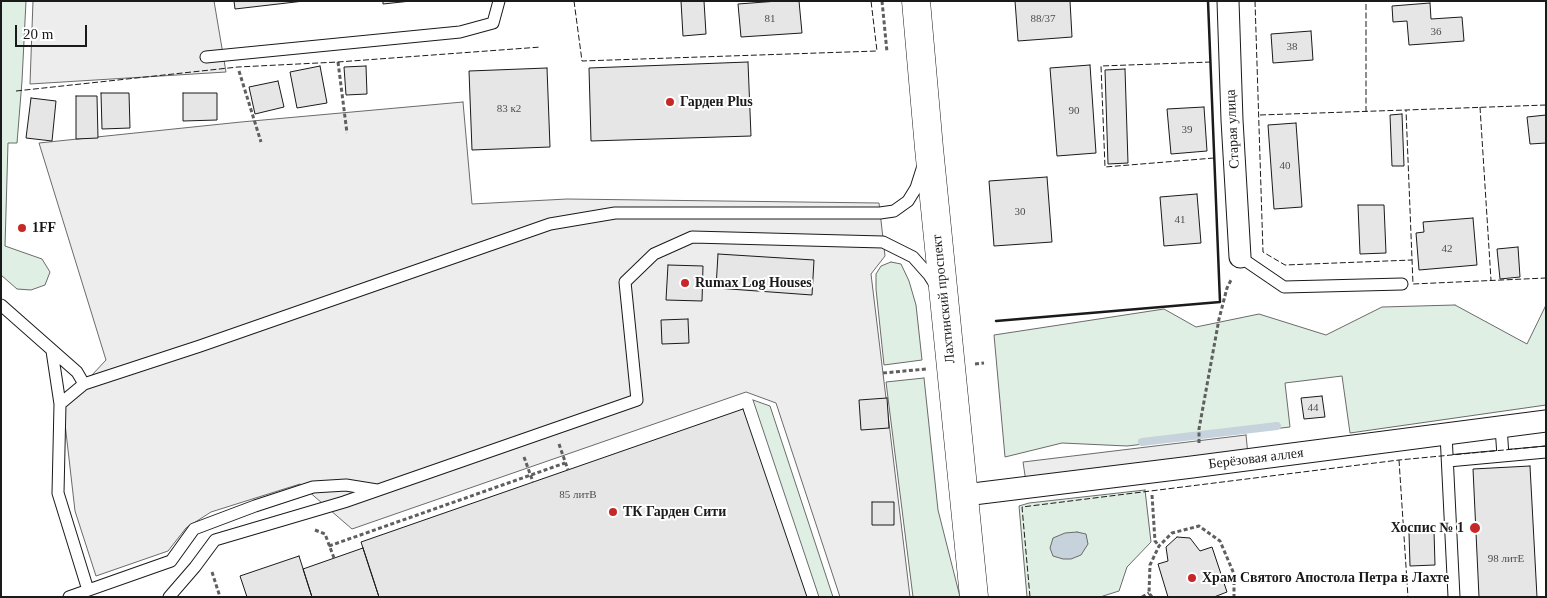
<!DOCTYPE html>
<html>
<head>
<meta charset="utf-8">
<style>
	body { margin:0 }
	#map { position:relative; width:1547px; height:598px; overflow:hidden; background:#fff; font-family:Georgia,serif }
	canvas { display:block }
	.frame { position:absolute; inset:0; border:2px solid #1a1a1a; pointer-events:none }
	.scale { position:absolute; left:15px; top:25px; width:72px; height:22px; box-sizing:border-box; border:2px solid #1a1a1a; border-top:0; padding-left:6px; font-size:15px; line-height:18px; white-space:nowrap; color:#1a1a1a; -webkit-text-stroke:4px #fff; paint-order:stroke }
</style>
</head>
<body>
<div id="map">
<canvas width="1547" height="598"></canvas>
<div class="frame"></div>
<div class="scale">20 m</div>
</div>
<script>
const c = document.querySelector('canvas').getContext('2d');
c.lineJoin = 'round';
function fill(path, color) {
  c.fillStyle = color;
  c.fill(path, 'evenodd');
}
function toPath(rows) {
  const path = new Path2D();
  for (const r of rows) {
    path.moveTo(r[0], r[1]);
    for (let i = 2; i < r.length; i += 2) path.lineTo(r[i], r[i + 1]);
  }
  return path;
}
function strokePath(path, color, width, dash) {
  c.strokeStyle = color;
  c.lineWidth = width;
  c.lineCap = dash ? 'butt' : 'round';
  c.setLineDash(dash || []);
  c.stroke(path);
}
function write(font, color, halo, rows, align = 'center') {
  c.font = font + ' Georgia,serif';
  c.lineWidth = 4;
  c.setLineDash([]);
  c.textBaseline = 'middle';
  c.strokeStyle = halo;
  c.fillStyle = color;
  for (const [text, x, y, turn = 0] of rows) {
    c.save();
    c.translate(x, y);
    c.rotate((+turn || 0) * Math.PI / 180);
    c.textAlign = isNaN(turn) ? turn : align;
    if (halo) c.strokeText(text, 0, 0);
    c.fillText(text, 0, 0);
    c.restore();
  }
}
const green = toPath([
	[1,1,26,1,22,81,17,143,8,143,5,246,42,259,50,272,45,285,31,290,17,289,1,275,1,1],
	[891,262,901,264,909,281,916,305,922,360,884,365,876,289,876,274,881,266,891,262],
	[1455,305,1527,344,1546,305,1546,405,1350,433,1342,376,1285,383,1290,427,1127,446,1062,443,1005,457,994,335,1164,309,1196,327,1259,314,1326,335,1382,307,1455,305],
	[924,378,938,510,960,597,913,597,886,382,924,378],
	[753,400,770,406,833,597,819,597,753,400],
	[1145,490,1151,542,1127,567,1119,591,1100,597,1027,597,1019,506,1029,503,1145,490]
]);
fill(green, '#e0efe3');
strokePath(green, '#6a6a6a', 1);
const parking = toPath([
	[33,1,214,1,226,72,30,84,33,1],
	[463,102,472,204,567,199,879,203,885,256,871,274,910,597,840,597,776,403,746,392,352,529,300,484,211,512,186,528,168,551,96,576,75,511,63,406,106,360,39,143,241,122,463,102],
	[1246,435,1248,455,1026,482,1023,462,1246,435]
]);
fill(parking, '#ededed');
strokePath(parking, '#6a6a6a', 1);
const water = toPath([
	[1077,532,1086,534,1088,544,1081,555,1071,559,1063,559,1053,556,1050,548,1053,538,1065,533,1077,532]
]);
fill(water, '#c6d2dc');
strokePath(water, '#6a6a6a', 1);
strokePath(toPath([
	[1142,442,1277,426]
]), '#c6d2dc', 8);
const building = toPath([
	[234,1,304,1,235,9,234,1],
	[383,1,411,1,383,4,383,1],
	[681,1,704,1,706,34,683,36,681,1],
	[778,1,799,1,802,33,741,37,738,4,778,1],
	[1015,1,1070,1,1072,37,1018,41,1015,1],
	[1430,3,1431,19,1462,17,1464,41,1409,45,1407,21,1393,22,1392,6,1430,3],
	[1311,31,1313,60,1273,63,1271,34,1311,31],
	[748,62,751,136,591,141,589,68,748,62],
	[1090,65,1096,153,1057,156,1050,68,1090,65],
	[320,66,327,103,297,108,290,72,320,66],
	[366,66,367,94,346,95,344,67,366,66],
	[547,68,550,147,472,150,469,71,547,68],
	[1125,69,1128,163,1108,164,1105,70,1125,69],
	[278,81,284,107,255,114,249,87,278,81],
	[101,93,129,93,130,128,102,129,101,93],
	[183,93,217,93,217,120,183,121,183,93],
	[76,96,97,96,98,138,76,139,76,96],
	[31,98,56,101,52,141,26,138,31,98],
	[1204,107,1207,151,1171,154,1167,109,1204,107],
	[1402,114,1404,166,1392,166,1390,115,1402,114],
	[1546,115,1546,143,1530,144,1527,117,1546,115],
	[1296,123,1302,207,1274,209,1268,125,1296,123],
	[1047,177,1052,242,994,246,989,181,1047,177],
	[1197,194,1201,243,1164,246,1160,197,1197,194],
	[1358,205,1384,205,1386,253,1360,254,1358,205],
	[1473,218,1477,265,1419,270,1416,233,1424,232,1423,222,1473,218],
	[1518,247,1520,277,1500,279,1497,249,1518,247],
	[718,254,814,260,812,295,716,288,718,254],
	[668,265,703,266,702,301,666,300,668,265],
	[688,319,689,343,662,344,661,320,688,319],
	[1322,396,1325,417,1304,419,1301,398,1322,396],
	[887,398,889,428,861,430,859,400,887,398],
	[743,409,807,597,379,597,361,542,743,409],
	[1530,466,1537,597,1479,597,1473,469,1530,466],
	[872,502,894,502,894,525,872,525,872,502],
	[1434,531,1435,565,1410,566,1409,533,1434,531],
	[1177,537,1190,538,1200,551,1212,547,1227,592,1214,597,1168,597,1158,564,1168,561,1166,547,1177,537],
	[363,548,379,597,312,597,303,569,363,548],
	[299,556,312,597,247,597,240,576,299,556]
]);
fill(building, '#e6e6e6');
strokePath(building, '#1a1a1a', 1);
const service = toPath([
	[206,57,460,32,493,23,499,1],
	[1240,257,1284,287,1402,284],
	[1,305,77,372,84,384],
	[52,351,60,404],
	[1501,427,1503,456],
	[1446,434,1454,597],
	[1448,461,1546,452],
	[88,590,58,493,60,404,84,384,200,346,550,224,615,213,880,213,894,211,908,201,916,188,923,166],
	[69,597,171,561,194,529,255,506,313,487,346,485,377,490],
	[169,597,195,567,215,540,344,502,637,400,625,282,654,254,692,237,883,242,913,257,929,275,936,286]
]);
const minor = toPath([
	[1228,1,1232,120,1240,257],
	[965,495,1192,467,1546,421]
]);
const primary = toPath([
	[916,1,929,148,974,597]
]);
strokePath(service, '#1a1a1a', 13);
strokePath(minor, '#1a1a1a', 23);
strokePath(primary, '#1a1a1a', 29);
strokePath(toPath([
	[882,1,887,52],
	[338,62,347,133],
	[239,71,261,142],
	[975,364,984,363],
	[883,373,926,369],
	[1199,443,1199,429,1219,319,1227,288,1232,278],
	[559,444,568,470],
	[524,457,533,482],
	[1152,495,1155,541,1159,546],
	[315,530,325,534,334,558],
	[329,546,565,463],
	[212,572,220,597],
	[1142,597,1149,593],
	[1152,597,1149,593,1150,565,1159,546,1172,533,1199,526,1220,541,1234,574,1234,597]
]), '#5f5f5f', 3, [4, 2.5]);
strokePath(service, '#fff', 11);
strokePath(minor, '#fff', 21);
strokePath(primary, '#fff', 28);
strokePath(toPath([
	[574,1,582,61,877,51,871,1],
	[1255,1,1263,252,1285,265,1412,260],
	[1211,62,1101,66,1105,167,1214,158],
	[16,91,238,67,338,62,541,47],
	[1546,105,1406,110,1413,284,1546,278],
	[1480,107,1491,280],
	[1366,112,1366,1],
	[1260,115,1406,110],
	[1399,460,1408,597],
	[1030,597,1022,507,1399,460,1546,446]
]), '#1a1a1a', 1, [6, 2.5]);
strokePath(toPath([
	[996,321,1220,302,1208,1]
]), '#1a1a1a', 2.5);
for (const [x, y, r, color] of [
	[670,102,5,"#c62828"],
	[22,228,5,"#c62828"],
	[685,283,5,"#c62828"],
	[613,512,5,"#c62828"],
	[1475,528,6,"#c62828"],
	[1192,578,5,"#c62828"]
]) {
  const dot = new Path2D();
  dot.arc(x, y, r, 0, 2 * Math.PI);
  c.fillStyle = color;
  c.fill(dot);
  strokePath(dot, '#fff', 2);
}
write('11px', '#4d4d4d', null, [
	["81",770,19],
	["88/37",1043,19],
	["36",1436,32],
	["38",1292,47],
	["83 к2",509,109],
	["90",1074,111],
	["39",1187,130],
	["40",1285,166],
	["30",1020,212],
	["41",1180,220],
	["42",1447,249],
	["44",1313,408],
	["85 литВ",578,495],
	["98 литЕ",1506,559]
]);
write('bold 14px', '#1a1a1a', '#fff', [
	["Гарден Plus",680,102],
	["1FF",32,228],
	["Rumax Log Houses",695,283],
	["ТК Гарден Сити",623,512],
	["Хоспис № 1",1464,528,"right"],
	["Храм Святого Апостола Петра в Лахте",1202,578]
], 'left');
write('14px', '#1a1a1a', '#fff', [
	["Старая улица",1233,129,-93],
	["Лахтинский проспект",944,299,-96],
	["Берёзовая аллея",1256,459,-7]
]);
</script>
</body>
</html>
